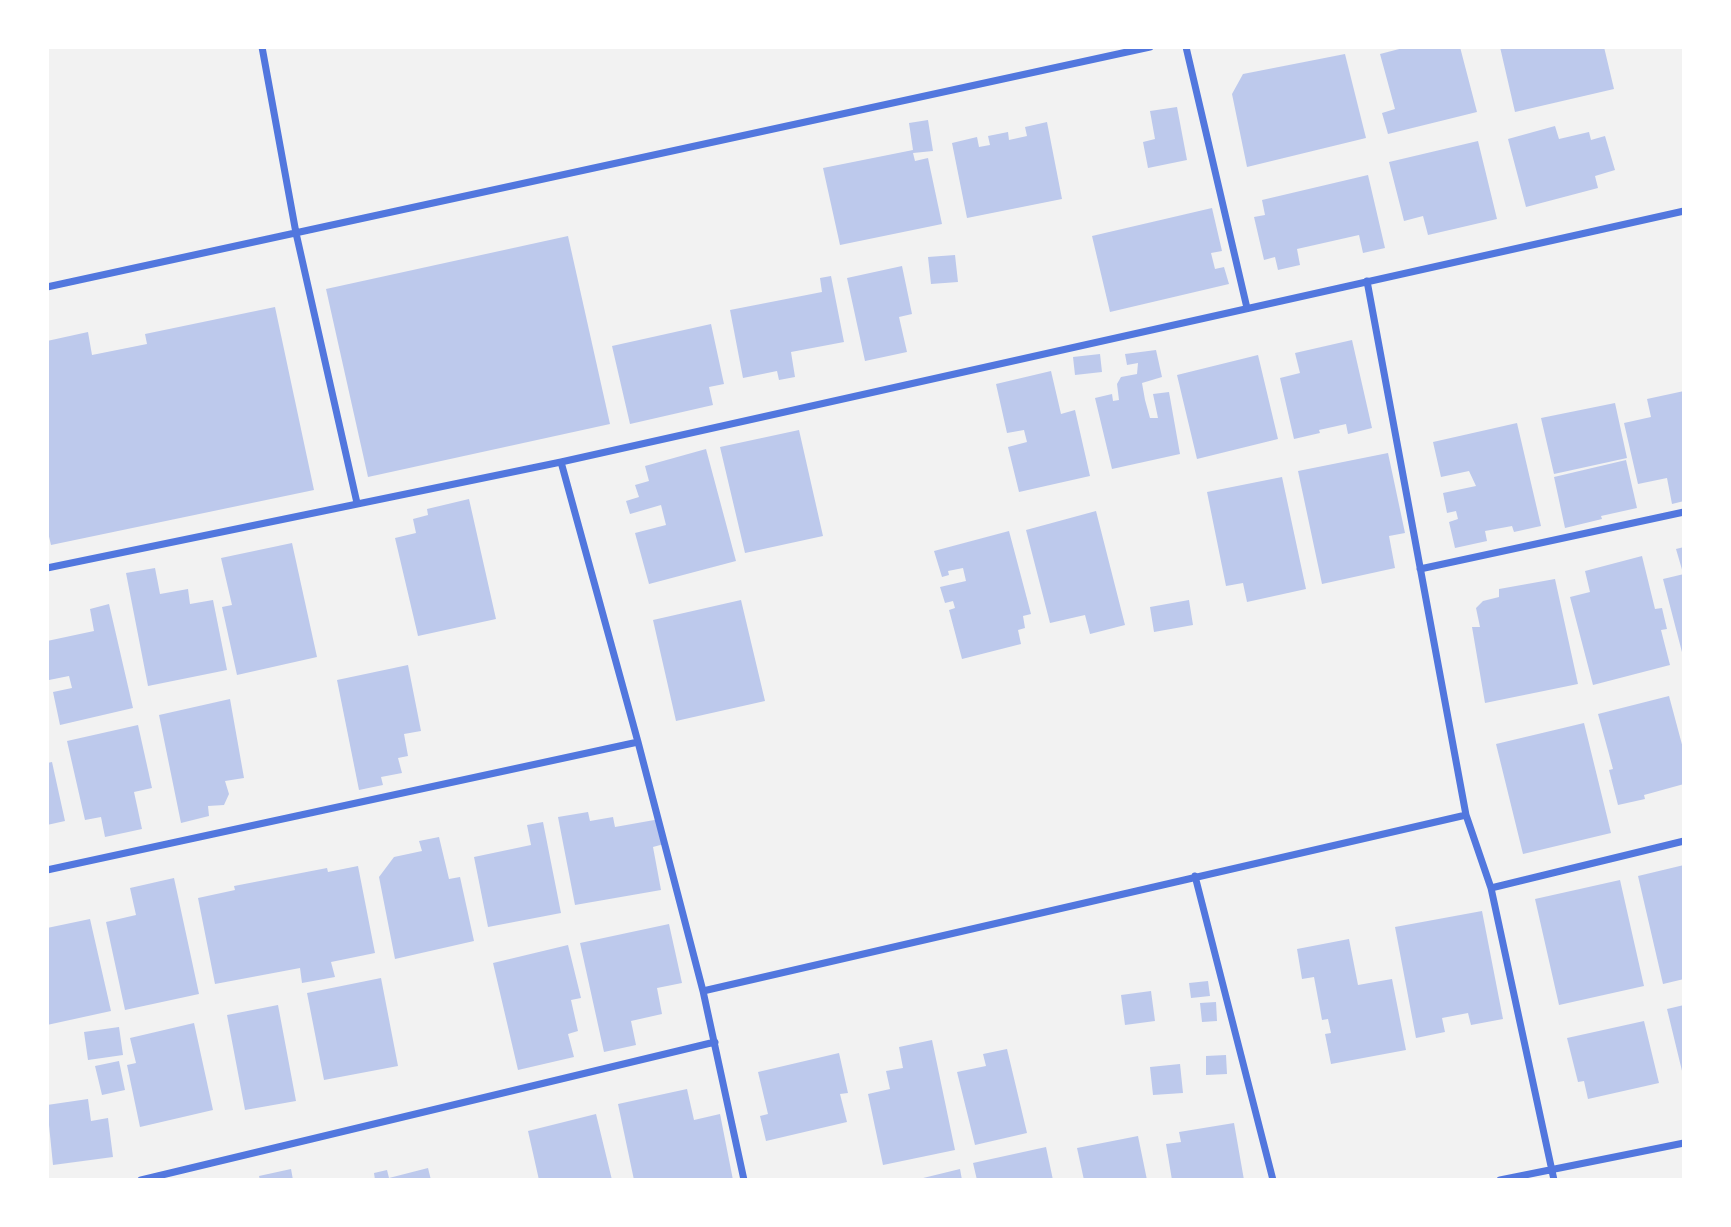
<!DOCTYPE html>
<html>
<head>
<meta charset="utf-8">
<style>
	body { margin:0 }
	#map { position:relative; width:1731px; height:1227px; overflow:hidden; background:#f2f2f2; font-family:Helvetica,sans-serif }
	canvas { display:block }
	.frame { position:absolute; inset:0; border:49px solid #fff; pointer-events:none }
</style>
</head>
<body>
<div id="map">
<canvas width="1731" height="1227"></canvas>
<div class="frame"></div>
</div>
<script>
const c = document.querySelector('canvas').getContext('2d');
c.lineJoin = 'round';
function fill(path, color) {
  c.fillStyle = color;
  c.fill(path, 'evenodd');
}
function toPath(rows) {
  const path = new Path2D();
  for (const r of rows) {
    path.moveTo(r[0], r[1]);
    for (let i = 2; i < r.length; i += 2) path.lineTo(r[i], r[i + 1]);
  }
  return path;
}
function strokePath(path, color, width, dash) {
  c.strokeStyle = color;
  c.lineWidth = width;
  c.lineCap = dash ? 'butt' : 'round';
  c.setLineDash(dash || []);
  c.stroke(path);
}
fill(toPath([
	[1407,47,1460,47,1477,112,1388,134,1382,113,1395,109,1380,54],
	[1500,47,1604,47,1614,89,1515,112],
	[1345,54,1366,138,1247,167,1232,94,1243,74],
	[1177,107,1187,160,1148,168,1143,142,1155,139,1150,111],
	[928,120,933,151,913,153,915,161,928,158,942,224,840,245,823,168,913,150,909,123],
	[1047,122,1062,199,967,218,952,143,977,137,979,147,990,145,988,136,1008,132,1009,140,1027,136,1025,127],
	[1555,126,1559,139,1589,132,1591,140,1605,136,1615,170,1595,176,1598,188,1526,207,1508,139],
	[1478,141,1497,219,1428,235,1423,216,1404,221,1389,162],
	[1368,175,1385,248,1363,253,1359,235,1297,249,1300,265,1278,270,1275,257,1264,260,1254,217,1265,215,1262,200],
	[1212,208,1222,251,1211,253,1215,269,1224,267,1229,284,1110,312,1092,236],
	[568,236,610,424,368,477,326,289],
	[955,255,958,282,931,284,928,257],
	[902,266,912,314,899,317,907,352,865,361,847,278],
	[831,276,844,342,791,352,795,377,779,380,777,371,743,378,730,310,822,292,820,278],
	[275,307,314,490,51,545,47,528,47,341,88,332,92,355,147,344,145,334],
	[711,324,724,384,709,387,713,405,630,424,612,346],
	[1352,340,1372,428,1348,434,1346,424,1319,430,1320,433,1294,439,1280,378,1300,373,1295,353],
	[1156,350,1162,377,1142,383,1145,400,1150,418,1158,418,1153,394,1169,392,1180,454,1112,469,1095,398,1112,394,1113,401,1119,400,1117,384,1121,377,1137,374,1138,363,1127,365,1125,354],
	[1100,354,1102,372,1075,375,1073,357],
	[1258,355,1278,439,1197,459,1177,375],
	[1051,371,1061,414,1075,410,1090,476,1019,492,1008,447,1027,442,1024,430,1007,433,996,384],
	[1684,391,1684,501,1672,504,1667,478,1638,484,1624,423,1651,417,1647,399],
	[1615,403,1627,458,1554,474,1541,418],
	[1517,423,1541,526,1514,532,1512,526,1485,531,1487,541,1455,548,1449,522,1458,519,1456,511,1447,513,1443,493,1476,486,1469,471,1441,477,1433,442],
	[799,430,823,536,745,553,720,447],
	[706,449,736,561,649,584,635,533,666,525,661,505,630,514,626,501,639,497,635,485,649,481,645,466],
	[1388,453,1405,533,1389,536,1395,568,1322,584,1298,471],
	[1626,460,1637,508,1601,516,1602,519,1565,528,1554,477],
	[1282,477,1306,589,1247,602,1243,583,1226,586,1207,492],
	[469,499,496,619,418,636,395,538,416,533,413,519,428,515,427,509],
	[1096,511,1125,625,1090,634,1085,615,1050,623,1026,530],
	[1009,531,1031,614,1023,616,1025,628,1018,630,1021,644,962,659,949,610,955,608,953,601,945,603,940,587,966,581,963,568,948,571,949,575,942,577,934,551],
	[292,543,317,657,237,675,222,607,232,605,221,558],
	[1684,547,1684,573,1683,573,1676,549],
	[1642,556,1655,609,1662,608,1667,629,1661,630,1670,665,1593,685,1570,597,1590,592,1585,571],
	[155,568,160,594,188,589,190,604,213,600,227,670,148,686,126,573],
	[1684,574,1684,655,1683,656,1663,579],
	[1555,579,1578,684,1485,703,1472,627,1480,627,1476,608,1483,601,1499,597,1499,589],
	[741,600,765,701,676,721,653,620],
	[1189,600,1193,625,1154,632,1150,607],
	[109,604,133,708,60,725,53,692,72,688,69,676,49,680,47,641,94,631,90,609],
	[408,665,421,731,404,734,408,756,398,758,402,773,381,777,383,785,359,790,337,680],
	[1669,696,1684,752,1684,784,1644,795,1645,799,1618,805,1609,770,1613,769,1598,714],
	[230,699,244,778,225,781,229,794,224,805,208,806,209,816,181,823,159,715],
	[1584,723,1611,833,1523,854,1496,744],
	[138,725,152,788,134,792,142,829,105,837,101,817,85,820,67,741],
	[52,762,65,821,47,825,47,763],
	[588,812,590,821,613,817,615,827,660,819,664,844,653,847,661,890,575,905,558,817],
	[543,822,561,913,488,927,474,857,531,845,527,825],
	[439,837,449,879,460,877,474,941,395,959,379,877,394,857,422,851,419,841],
	[1684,865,1684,979,1663,984,1638,876],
	[358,866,375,953,331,962,335,977,302,983,300,968,215,984,198,898,235,890,234,886,327,868,328,872],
	[174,878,199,994,125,1010,106,922,136,915,130,888],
	[1620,880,1644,986,1559,1005,1535,899],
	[1482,911,1503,1019,1471,1025,1468,1013,1442,1018,1445,1032,1416,1038,1395,927],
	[90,919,111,1011,47,1025,47,928],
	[669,924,682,983,657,988,662,1014,631,1021,636,1045,604,1052,580,943],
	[1349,939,1358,985,1392,979,1406,1050,1331,1064,1325,1034,1331,1033,1328,1019,1322,1020,1314,977,1302,979,1297,949],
	[568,945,581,998,571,1000,578,1031,568,1034,574,1057,518,1070,493,963],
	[381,978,398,1066,324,1080,307,993],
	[1208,981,1210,996,1191,998,1189,983],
	[1151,991,1155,1021,1125,1025,1121,995],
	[1216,1002,1217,1021,1202,1022,1200,1003],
	[278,1005,296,1101,245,1110,227,1015],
	[1684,1005,1684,1075,1683,1075,1667,1009],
	[1644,1021,1659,1083,1588,1099,1584,1081,1578,1082,1567,1038],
	[194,1023,213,1110,140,1127,127,1065,136,1063,130,1038],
	[119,1027,123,1055,88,1060,84,1032],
	[932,1040,955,1150,883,1165,868,1094,890,1089,886,1071,903,1068,899,1047],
	[1007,1049,1027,1133,975,1145,957,1072,986,1066,983,1054],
	[839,1053,848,1093,840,1094,847,1122,766,1141,760,1116,768,1114,758,1072],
	[1226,1055,1227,1074,1206,1075,1206,1056],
	[119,1061,125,1090,102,1095,95,1066],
	[1180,1064,1183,1093,1153,1095,1150,1067],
	[687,1089,694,1120,720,1114,733,1180,634,1180,618,1104],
	[88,1099,91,1121,108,1118,113,1157,53,1165,47,1105],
	[596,1114,612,1180,539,1180,528,1131],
	[1234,1123,1244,1180,1172,1180,1166,1144,1181,1142,1179,1132],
	[1138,1136,1147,1180,1084,1180,1077,1148],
	[1046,1147,1053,1180,977,1180,973,1163],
	[428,1168,431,1180,375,1180,374,1173,387,1170,389,1178],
	[291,1169,293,1180,260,1180,259,1176],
	[960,1169,962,1180,919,1180,919,1179]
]), '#bdc9ec');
strokePath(toPath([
	[262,47,296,233,357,503],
	[1186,47,1247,308],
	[1367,281,1466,815,1491,888,1554,1180],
	[47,287,1150,47],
	[561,462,638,742,703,991,744,1180],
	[47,568,561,462,1684,211],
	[1420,569,1684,512],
	[47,870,638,742],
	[1195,876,1273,1180],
	[1491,888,1684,841],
	[703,991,1466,815],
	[141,1180,715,1042],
	[1500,1180,1684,1143]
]), '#5277de', 7);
</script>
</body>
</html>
